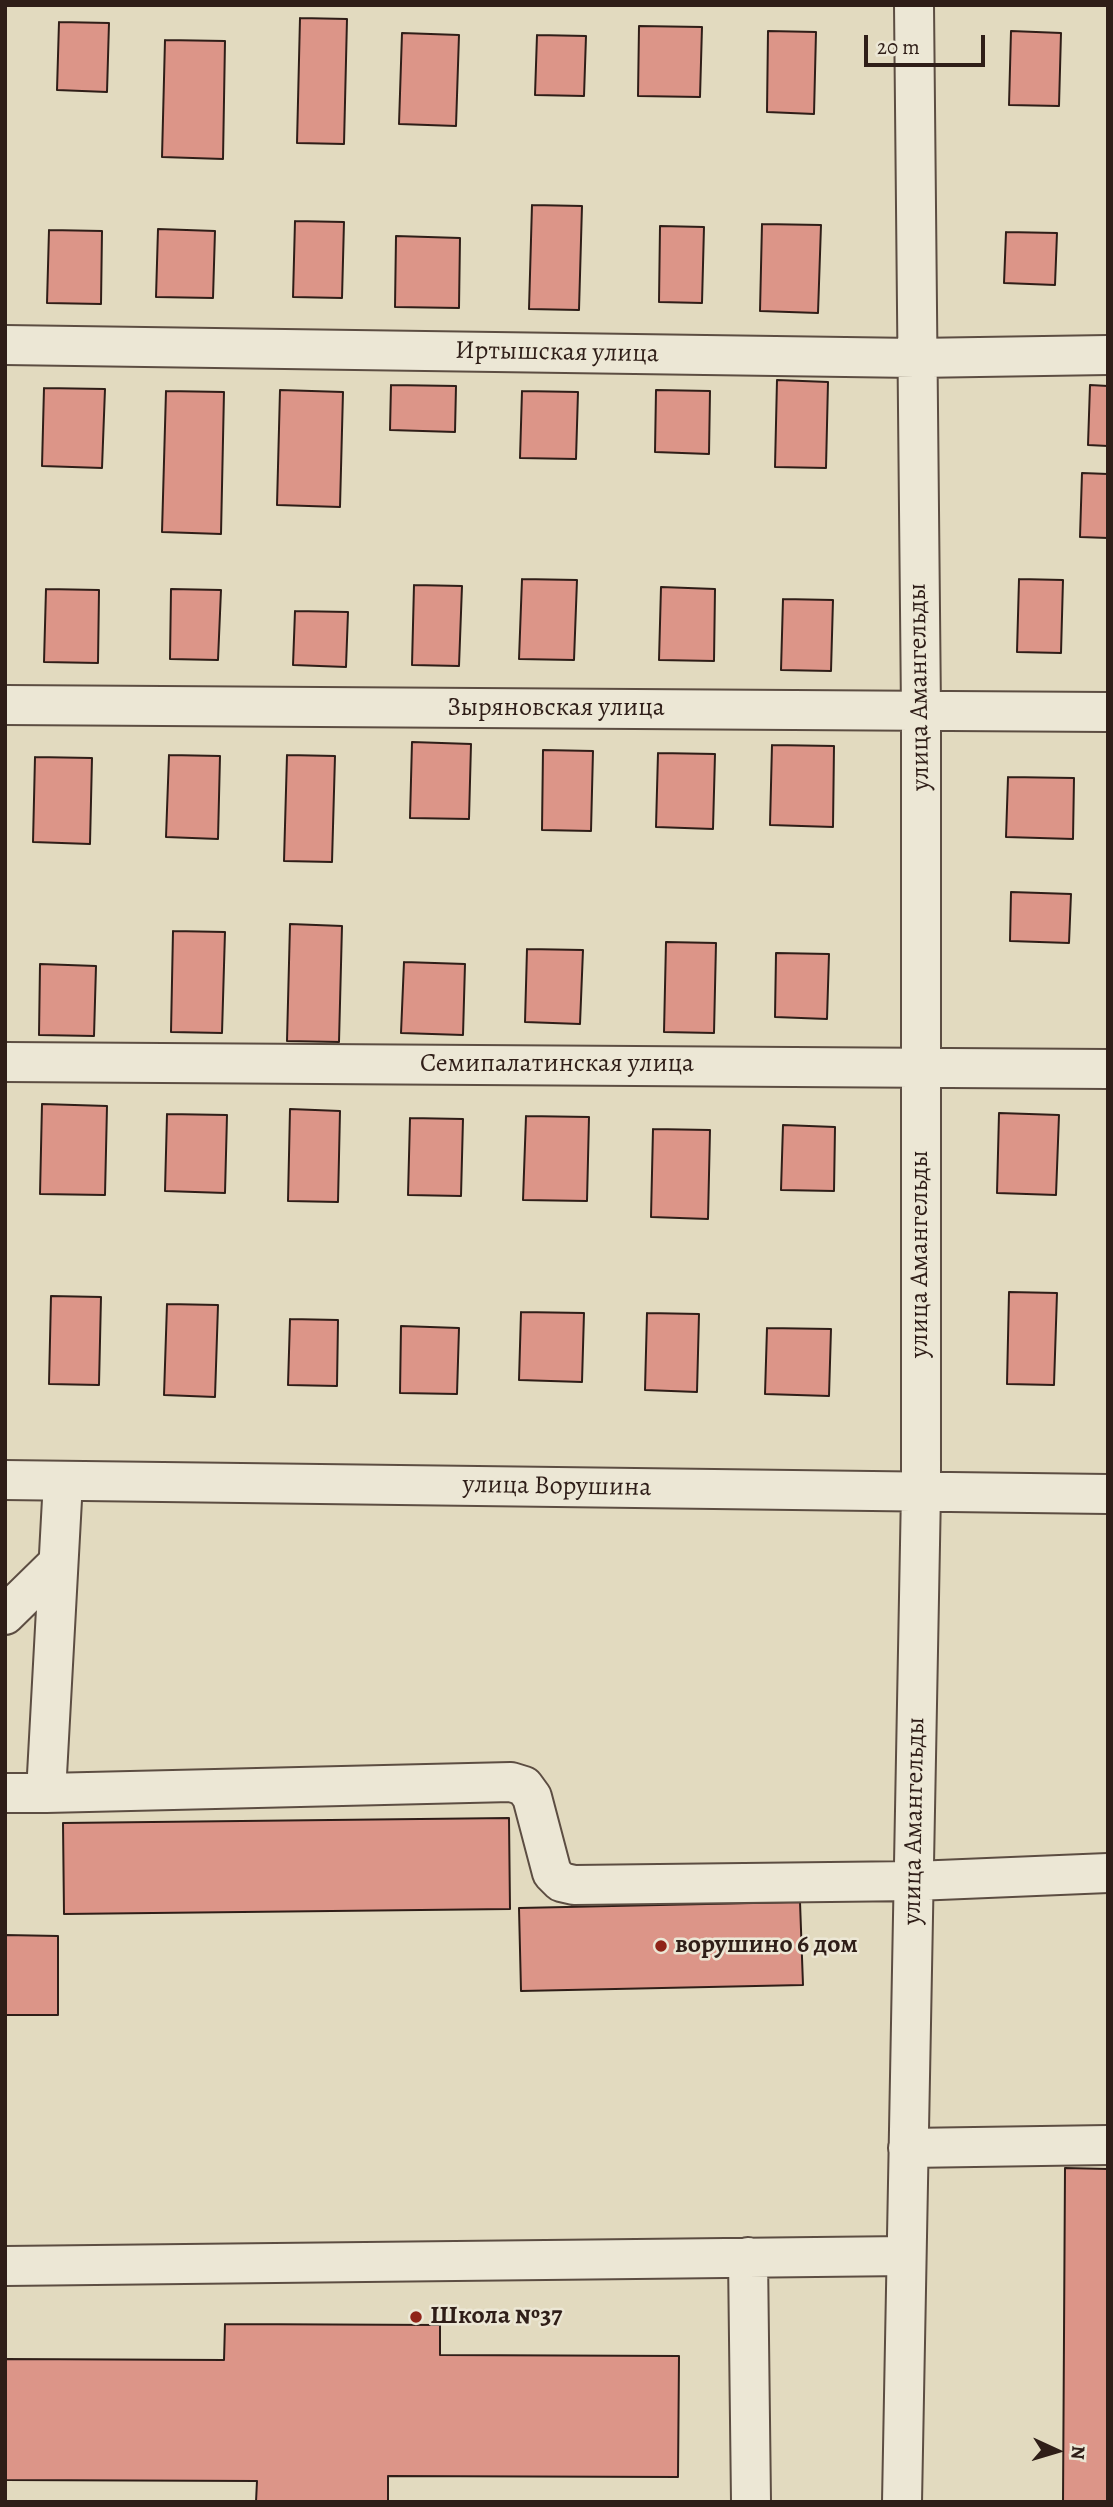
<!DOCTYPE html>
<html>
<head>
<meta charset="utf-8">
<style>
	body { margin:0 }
	#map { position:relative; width:1113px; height:2507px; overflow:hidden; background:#e2dabf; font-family:Alegreya,serif }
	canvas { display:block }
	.frame { position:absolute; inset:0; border:7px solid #2f1e18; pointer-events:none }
	.north { position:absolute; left:1022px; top:2416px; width:70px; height:70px; -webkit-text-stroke:5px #ece7d5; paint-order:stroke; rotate:94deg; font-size:19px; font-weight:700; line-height:28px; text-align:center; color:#2f1e18 }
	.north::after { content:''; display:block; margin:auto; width:24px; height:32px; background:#2f1e18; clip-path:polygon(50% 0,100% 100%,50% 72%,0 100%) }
	.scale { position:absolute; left:864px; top:35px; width:121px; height:32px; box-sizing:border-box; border:4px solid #2f1e18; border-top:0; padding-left:9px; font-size:21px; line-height:24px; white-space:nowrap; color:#2f1e18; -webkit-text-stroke:5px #ece7d5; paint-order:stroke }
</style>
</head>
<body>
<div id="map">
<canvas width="1113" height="2507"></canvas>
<div class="frame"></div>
<div class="north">N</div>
<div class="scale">20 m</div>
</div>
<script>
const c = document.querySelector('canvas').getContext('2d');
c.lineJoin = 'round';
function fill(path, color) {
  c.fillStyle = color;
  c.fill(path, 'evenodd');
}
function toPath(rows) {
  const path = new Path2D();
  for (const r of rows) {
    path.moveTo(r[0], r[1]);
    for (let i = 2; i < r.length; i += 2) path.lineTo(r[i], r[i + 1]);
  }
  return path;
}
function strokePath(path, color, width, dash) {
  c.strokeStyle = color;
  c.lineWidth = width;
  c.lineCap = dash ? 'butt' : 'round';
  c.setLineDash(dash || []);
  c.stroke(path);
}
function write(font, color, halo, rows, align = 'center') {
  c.font = font + ' Alegreya,serif';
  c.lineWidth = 5;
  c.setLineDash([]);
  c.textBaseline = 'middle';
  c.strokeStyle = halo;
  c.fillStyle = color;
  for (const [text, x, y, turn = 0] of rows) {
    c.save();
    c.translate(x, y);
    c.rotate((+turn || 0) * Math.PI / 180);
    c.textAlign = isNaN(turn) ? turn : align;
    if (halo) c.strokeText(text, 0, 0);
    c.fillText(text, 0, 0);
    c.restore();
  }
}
const building = toPath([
	[300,18,347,19,344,144,297,143,300,18],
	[59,22,109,23,107,92,57,90,59,22],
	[639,26,702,27,700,97,638,96,639,26],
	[768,31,816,32,814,114,767,112,768,31],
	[1011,31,1061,33,1059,106,1009,105,1011,31],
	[402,33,459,35,456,126,399,124,402,33],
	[537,35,586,36,584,96,535,95,537,35],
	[165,40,225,41,223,159,162,157,165,40],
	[532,205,582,206,579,310,529,309,532,205],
	[295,221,344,222,342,298,293,297,295,221],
	[762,224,821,225,818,313,760,311,762,224],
	[660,226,704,227,702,303,659,302,660,226],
	[158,229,215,231,213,298,156,297,158,229],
	[49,230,102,231,101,304,47,303,49,230],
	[1006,232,1057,233,1055,285,1004,283,1006,232],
	[396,236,460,238,459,308,395,307,396,236],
	[777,380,828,382,826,468,775,467,777,380],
	[391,385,456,386,455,432,390,430,391,385],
	[1090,385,1108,386,1108,446,1088,445,1090,385],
	[44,388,105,389,102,468,42,466,44,388],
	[280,390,343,392,340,507,277,505,280,390],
	[656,390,710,391,709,454,655,452,656,390],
	[166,391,224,392,221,534,162,532,166,391],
	[522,391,578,392,576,459,520,458,522,391],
	[1082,473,1108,474,1108,538,1080,537,1082,473],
	[522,579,577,580,574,660,519,659,522,579],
	[1019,579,1063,580,1061,653,1017,652,1019,579],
	[414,585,462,586,459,666,412,665,414,585],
	[661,587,715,589,714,661,659,660,661,587],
	[46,589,99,590,98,663,44,662,46,589],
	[171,589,221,590,218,660,170,659,171,589],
	[783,599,833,600,831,671,781,670,783,599],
	[295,611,348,612,346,667,293,665,295,611],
	[412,742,471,744,469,819,410,818,412,742],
	[772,745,834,746,833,827,770,825,772,745],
	[543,750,593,751,591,831,542,830,543,750],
	[658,753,715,754,713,829,656,827,658,753],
	[169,755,220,756,218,839,166,837,169,755],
	[287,755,335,756,332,862,284,861,287,755],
	[35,757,92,758,90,844,33,842,35,757],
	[1008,777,1074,778,1073,839,1006,837,1008,777],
	[1011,892,1071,894,1069,943,1010,941,1011,892],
	[290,924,342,926,339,1042,287,1041,290,924],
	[173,931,225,932,222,1033,171,1032,173,931],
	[666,942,716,943,714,1033,664,1032,666,942],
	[527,949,583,950,580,1024,525,1022,527,949],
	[776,953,829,954,827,1019,775,1017,776,953],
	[404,962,465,964,463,1035,401,1033,404,962],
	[40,964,96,966,94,1036,39,1035,40,964],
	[42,1104,107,1106,105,1195,40,1194,42,1104],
	[290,1109,340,1111,338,1202,288,1201,290,1109],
	[999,1113,1059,1115,1056,1195,997,1193,999,1113],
	[167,1114,227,1115,225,1193,165,1191,167,1114],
	[526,1116,589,1117,587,1201,523,1200,526,1116],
	[410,1118,463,1119,461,1196,408,1195,410,1118],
	[783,1125,835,1127,834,1191,781,1190,783,1125],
	[653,1129,710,1130,708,1219,651,1217,653,1129],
	[1009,1292,1057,1293,1054,1385,1007,1384,1009,1292],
	[51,1296,101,1297,99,1385,49,1384,51,1296],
	[167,1304,218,1305,215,1397,164,1395,167,1304],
	[521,1312,584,1313,582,1382,519,1380,521,1312],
	[647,1313,699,1314,697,1392,645,1390,647,1313],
	[290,1319,338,1320,337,1386,288,1385,290,1319],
	[401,1326,459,1328,457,1394,400,1393,401,1326],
	[767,1328,831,1329,829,1396,765,1394,767,1328],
	[509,1818,510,1909,64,1914,63,1823,509,1818],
	[800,1902,803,1985,521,1991,519,1908,800,1902],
	[5,1935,58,1936,58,2015,5,2015,5,1935],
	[1065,2168,1108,2169,1108,2502,1063,2502,1065,2168],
	[225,2324,440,2325,440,2355,679,2356,678,2477,388,2476,388,2502,256,2502,257,2481,5,2480,5,2359,224,2360,225,2324]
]);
fill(building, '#dc9588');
strokePath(building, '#2f1e18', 2);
const minor = toPath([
	[5,345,915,358,1108,355],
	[5,705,1108,712],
	[5,1062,1108,1069],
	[5,1480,1108,1494],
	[63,1481,46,1793,511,1782,524,1786,532,1797,552,1873,561,1882,574,1885,915,1881,1108,1873],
	[5,1615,57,1564],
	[5,1793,46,1793],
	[908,2148,1108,2145],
	[748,2257,751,2502],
	[5,2266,906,2256],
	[902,2502,921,1491,921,711,914,5]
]);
strokePath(minor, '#5c4d42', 42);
strokePath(minor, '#ece7d5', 38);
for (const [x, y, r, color] of [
	[661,1946,7,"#8f2418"],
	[416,2317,7,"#8f2418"]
]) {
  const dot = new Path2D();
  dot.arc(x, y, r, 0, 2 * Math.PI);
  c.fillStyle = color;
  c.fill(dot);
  strokePath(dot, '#ece7d5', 2.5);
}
write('26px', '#2f1e18', '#ece7d5', [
	["Иртышская улица",557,353,1],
	["улица Амангельды",920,687,-91],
	["Зыряновская улица",556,709],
	["Семипалатинская улица",557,1065],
	["улица Амангельды",921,1254,-90],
	["улица Ворушина",557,1487,1],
	["улица Амангельды",915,1821,-89]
]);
write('bold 26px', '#2f1e18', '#ece7d5', [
	["ворушино 6 дом",675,1946],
	["Школа №37",430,2317]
], 'left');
</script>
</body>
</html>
